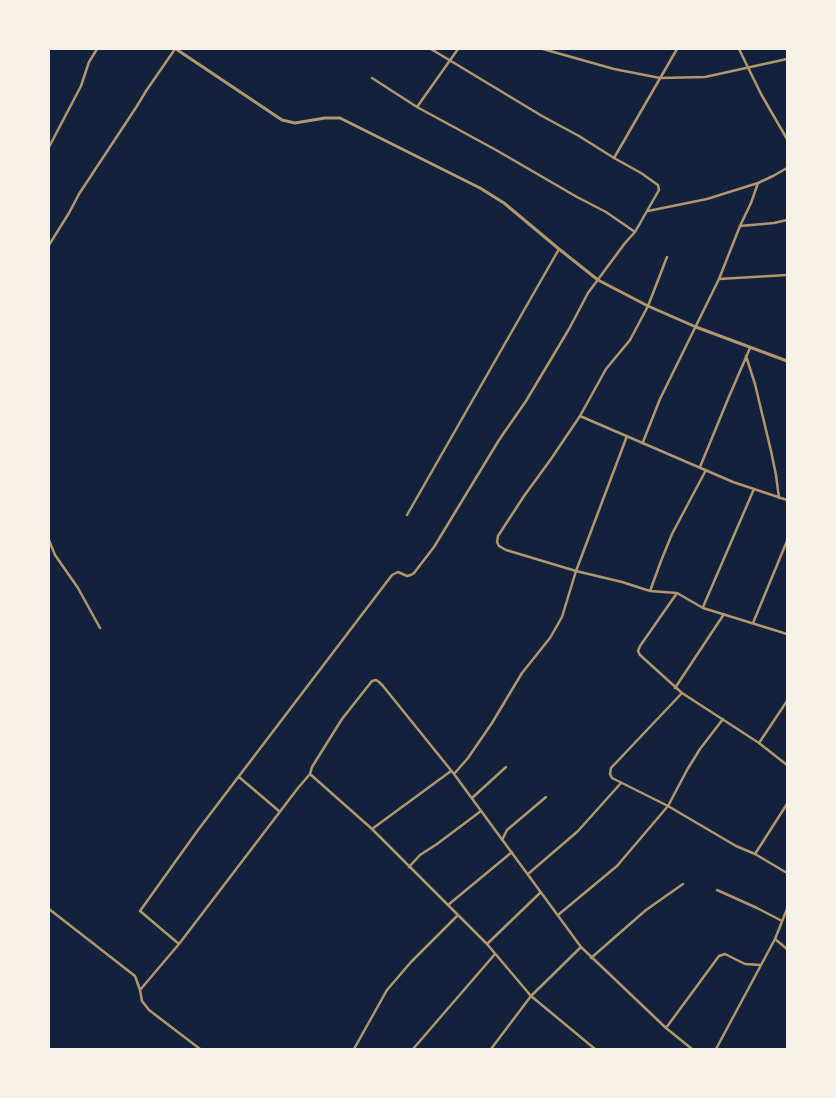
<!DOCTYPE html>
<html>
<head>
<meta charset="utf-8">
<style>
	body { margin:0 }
	#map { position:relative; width:836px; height:1098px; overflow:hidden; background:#14213d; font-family:"Varela Round",sans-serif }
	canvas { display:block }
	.frame { position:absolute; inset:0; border:50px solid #f6f1e7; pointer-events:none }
</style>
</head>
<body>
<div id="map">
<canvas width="836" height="1098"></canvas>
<div class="frame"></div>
</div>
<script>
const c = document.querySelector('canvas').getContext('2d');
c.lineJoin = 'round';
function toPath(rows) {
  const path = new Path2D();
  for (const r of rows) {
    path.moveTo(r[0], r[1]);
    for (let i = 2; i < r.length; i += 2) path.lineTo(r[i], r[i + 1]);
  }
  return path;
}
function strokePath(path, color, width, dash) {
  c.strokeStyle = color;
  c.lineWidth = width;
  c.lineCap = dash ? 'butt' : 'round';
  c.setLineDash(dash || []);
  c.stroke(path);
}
strokePath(toPath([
	[543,49,614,69,660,78,705,77,787,59],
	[739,49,761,94,787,139],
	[372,78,417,107,496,150,577,197,606,212,635,232],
	[417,107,458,49],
	[49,147,81,86,89,62,97,49],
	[614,158,677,49],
	[758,183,773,176,787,168],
	[740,226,774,223,787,220],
	[49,245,69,213,79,194,137,106,146,91,175,49],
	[667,257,648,306,630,340,606,369,580,416,551,459,524,496,498,536,497,542,499,546,506,550,576,571,622,582,650,591,677,593,703,608,787,634],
	[719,279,787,275],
	[746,356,755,384,771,451,776,475,779,498],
	[580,416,733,482,787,500],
	[643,442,660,399,719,279,740,226,751,203,758,183,707,199,648,211],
	[700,467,728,399,750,348],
	[407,515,559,249],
	[49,540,55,555,78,588,100,628],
	[650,591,661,561,672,534,706,470],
	[677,593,640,646,638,651,640,655,682,693,759,743,787,765],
	[703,607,754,489],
	[753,623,787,541],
	[675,688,724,614],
	[682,693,611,768,610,774,612,778,668,806,736,846,755,854,787,873],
	[759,743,787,701],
	[310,774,372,829,487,944,531,996,595,1049],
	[454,774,468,758,492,723,522,673,550,638,562,617,576,571,627,436],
	[239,777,279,811],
	[472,798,506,767],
	[372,829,451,771],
	[502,840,507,830,546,797],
	[755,854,787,804],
	[409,867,420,855,437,844,481,811],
	[528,874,578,831,621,783],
	[717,890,757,908,782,921],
	[448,905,512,852],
	[49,909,135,976,140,990,142,1001,149,1010,200,1049],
	[558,915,617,866,668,806,687,770,700,749,723,719],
	[775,939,787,949],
	[179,944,140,911,198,830,392,575,398,572,407,576,411,575,414,573,434,547,499,440,526,401,569,329,588,293,625,243,635,232,659,190,658,185,641,173,614,158,579,136,542,116,431,49],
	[487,944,541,892],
	[591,958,646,910,683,884],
	[140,990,179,944,298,788,310,774,312,767,342,719,372,681,376,680,379,682,383,686,454,774,581,947,666,1028,692,1049],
	[666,1028,719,956,725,954,745,964,761,965],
	[354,1049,387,990,411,962,457,916],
	[413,1049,495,954],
	[491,1049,531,996,581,947],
	[716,1049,775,939,787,909]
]), '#b1986c', 2.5);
strokePath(toPath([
	[176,49,282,120,295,123,325,118,340,118,480,188,504,203,559,249,598,280,648,306,696,327,787,361]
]), '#b1986c', 3);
</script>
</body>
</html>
